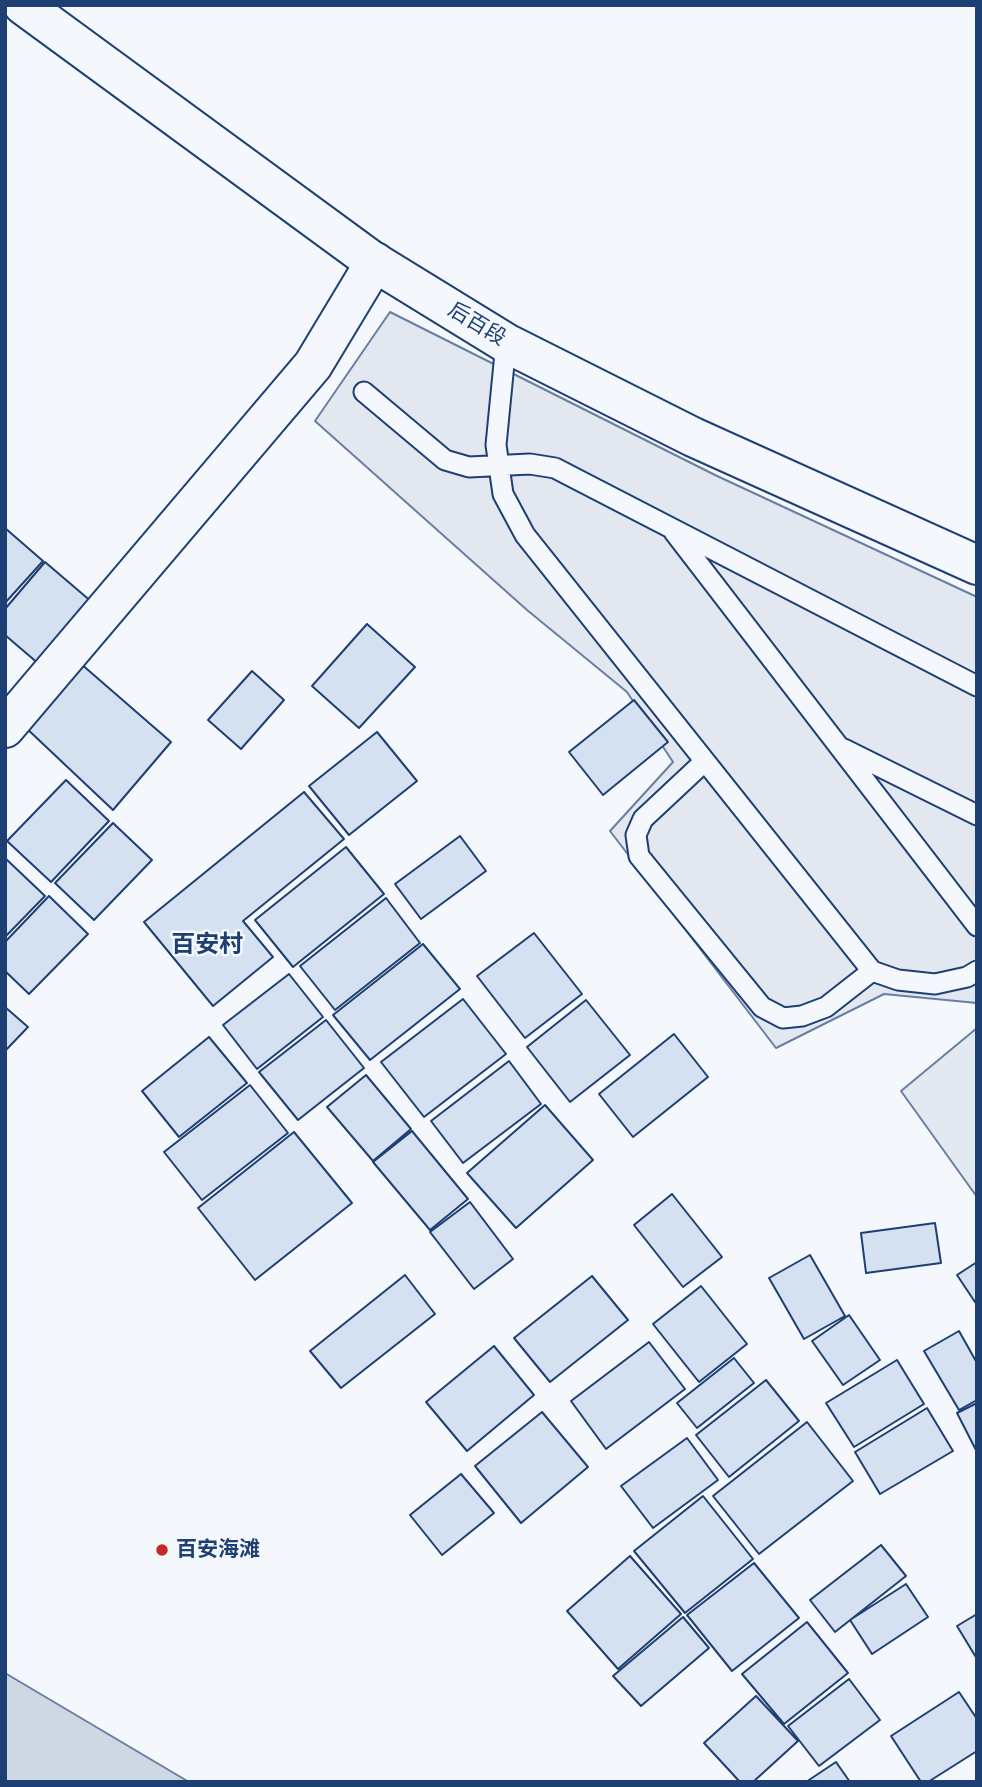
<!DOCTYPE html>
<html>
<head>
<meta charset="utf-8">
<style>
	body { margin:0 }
	#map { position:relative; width:982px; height:1787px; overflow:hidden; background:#f4f7fb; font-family:"Public Sans",sans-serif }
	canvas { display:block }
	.frame { position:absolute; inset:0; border:7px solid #1d3f73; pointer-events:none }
</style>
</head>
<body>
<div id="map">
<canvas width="982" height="1787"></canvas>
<div class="frame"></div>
</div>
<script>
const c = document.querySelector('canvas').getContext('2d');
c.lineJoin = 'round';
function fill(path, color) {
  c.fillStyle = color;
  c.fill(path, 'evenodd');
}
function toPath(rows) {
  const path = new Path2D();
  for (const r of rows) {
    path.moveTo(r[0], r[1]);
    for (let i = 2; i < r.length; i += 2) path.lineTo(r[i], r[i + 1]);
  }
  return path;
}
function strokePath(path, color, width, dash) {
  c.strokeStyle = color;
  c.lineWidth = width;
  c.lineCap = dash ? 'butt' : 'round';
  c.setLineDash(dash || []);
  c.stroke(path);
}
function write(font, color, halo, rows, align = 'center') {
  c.font = font + ' "Public Sans","Noto Sans SC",sans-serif';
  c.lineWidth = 5;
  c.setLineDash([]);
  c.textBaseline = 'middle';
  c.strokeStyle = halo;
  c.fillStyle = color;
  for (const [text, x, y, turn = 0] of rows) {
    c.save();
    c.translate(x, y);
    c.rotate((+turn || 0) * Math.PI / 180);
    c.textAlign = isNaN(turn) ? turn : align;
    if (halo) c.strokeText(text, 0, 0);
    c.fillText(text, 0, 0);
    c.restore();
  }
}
const green = toPath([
	[977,1028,977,1197,901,1091,977,1028]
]);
fill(green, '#e3e9f0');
strokePath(green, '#687fa3', 2);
const parking = toPath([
	[390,312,715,475,977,597,977,1003,884,994,776,1048,610,831,673,762,627,692,527,610,315,421,390,312]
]);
fill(parking, '#e3e8f0');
strokePath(parking, '#687fa3', 2);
const water = toPath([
	[5,1673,189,1782,5,1782,5,1673]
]);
fill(water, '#cfd7e4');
strokePath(water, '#687fa3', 2);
const building = toPath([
	[5,528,43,561,5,603,5,528],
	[45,562,93,603,40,665,5,635,5,609,45,562],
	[367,624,415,667,359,728,312,686,367,624],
	[80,663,171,742,113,810,24,726,80,663],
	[252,671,284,700,241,749,208,720,252,671],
	[634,700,668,742,603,795,569,752,634,700],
	[377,732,417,781,349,835,309,786,377,732],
	[66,780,109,821,51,882,7,841,66,780],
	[304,792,344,839,243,921,273,957,213,1006,144,922,304,792],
	[113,823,152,860,94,920,55,883,113,823],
	[460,836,486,871,421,919,395,884,460,836],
	[346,847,384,894,293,967,255,920,346,847],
	[5,858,45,896,5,937,5,858],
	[49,896,88,934,29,994,5,971,5,942,49,896],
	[386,898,420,943,335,1010,300,966,386,898],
	[534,933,582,994,525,1038,477,976,534,933],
	[423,944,460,989,370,1060,333,1015,423,944],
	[289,974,323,1017,257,1069,223,1025,289,974],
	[463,999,506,1054,424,1117,381,1062,463,999],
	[586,1000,630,1055,570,1102,527,1047,586,1000],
	[5,1007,28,1027,5,1051,5,1007],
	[326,1020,364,1068,298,1120,259,1072,326,1020],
	[674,1034,708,1077,633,1137,599,1094,674,1034],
	[209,1037,247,1083,179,1137,142,1091,209,1037],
	[509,1061,541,1104,463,1163,431,1121,509,1061],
	[366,1075,411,1129,373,1161,327,1107,366,1075],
	[250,1085,288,1133,202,1200,164,1152,250,1085],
	[545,1105,593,1160,516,1228,467,1173,545,1105],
	[412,1131,468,1199,430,1230,373,1162,412,1131],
	[294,1132,352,1203,255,1280,198,1208,294,1132],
	[672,1194,722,1257,683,1287,634,1225,672,1194],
	[470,1202,513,1259,474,1289,430,1232,470,1202],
	[935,1223,941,1263,866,1273,861,1233,935,1223],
	[810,1255,845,1316,804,1339,769,1278,810,1255],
	[977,1262,977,1305,957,1275,977,1262],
	[405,1275,435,1314,341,1388,310,1351,405,1275],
	[592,1276,628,1320,550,1382,514,1338,592,1276],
	[701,1286,747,1344,699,1382,653,1324,701,1286],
	[849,1315,880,1360,843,1385,812,1341,849,1315],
	[959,1331,977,1363,977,1400,959,1410,924,1351,959,1331],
	[649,1342,685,1389,606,1449,571,1401,649,1342],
	[494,1346,534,1395,467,1451,426,1402,494,1346],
	[734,1358,754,1383,697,1428,677,1403,734,1358],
	[897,1360,924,1404,854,1447,826,1403,897,1360],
	[766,1380,799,1421,729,1477,696,1435,766,1380],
	[977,1403,977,1452,957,1413,977,1403],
	[927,1408,953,1451,880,1494,855,1452,927,1408],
	[542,1412,588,1467,521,1523,475,1466,542,1412],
	[807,1422,853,1481,759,1554,713,1496,807,1422],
	[687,1438,718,1480,653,1528,621,1486,687,1438],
	[461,1474,494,1513,442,1555,410,1515,461,1474],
	[703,1496,753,1559,685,1613,634,1551,703,1496],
	[881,1545,906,1576,835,1632,810,1600,881,1545],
	[630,1556,681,1614,618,1669,567,1611,630,1556],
	[754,1563,799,1618,732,1671,687,1615,754,1563],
	[906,1584,928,1617,872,1654,850,1620,906,1584],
	[977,1614,977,1659,957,1626,977,1614],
	[683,1617,709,1648,641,1706,613,1676,683,1617],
	[807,1622,848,1673,784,1724,742,1674,807,1622],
	[849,1679,880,1720,819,1766,788,1726,849,1679],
	[959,1692,977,1719,977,1751,928,1782,921,1782,891,1736,959,1692],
	[756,1696,798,1741,753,1782,740,1782,704,1743,756,1696],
	[836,1762,850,1782,806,1782,836,1762]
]);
fill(building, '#d5e0f0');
strokePath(building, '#1d3f73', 2);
const service = toPath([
	[506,343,496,445,503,494,525,535,872,971],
	[364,392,445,460,469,467,530,464,555,468,977,686],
	[674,532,977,926],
	[844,749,977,815],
	[705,761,643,819,636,835,639,856,762,1007,783,1018,802,1016,826,1007,872,971,898,980,935,984,967,977,977,971]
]);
const minor = toPath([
	[5,728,313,365,375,262]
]);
const tertiary = toPath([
	[23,5,371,260,506,343,693,437,977,565]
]);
strokePath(service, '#1d3f73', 23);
strokePath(minor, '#1d3f73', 42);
strokePath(tertiary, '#1d3f73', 42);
strokePath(service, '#f4f7fb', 19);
strokePath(minor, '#f4f7fb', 38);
strokePath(tertiary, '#f4f7fb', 38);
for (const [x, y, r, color] of [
	[162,1550,7,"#c62828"]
]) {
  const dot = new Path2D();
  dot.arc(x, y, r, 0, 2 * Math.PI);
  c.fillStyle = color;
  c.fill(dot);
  strokePath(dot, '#f4f7fb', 2.5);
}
write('21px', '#1d3f73', '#f4f7fb', [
	["后百段",477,324,31]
]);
write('bold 21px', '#1d3f73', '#f4f7fb', [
	["百安海滩",176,1550]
], 'left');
write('bold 24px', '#1d3f73', '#f4f7fb', [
	["百安村",207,945]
]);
</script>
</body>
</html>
